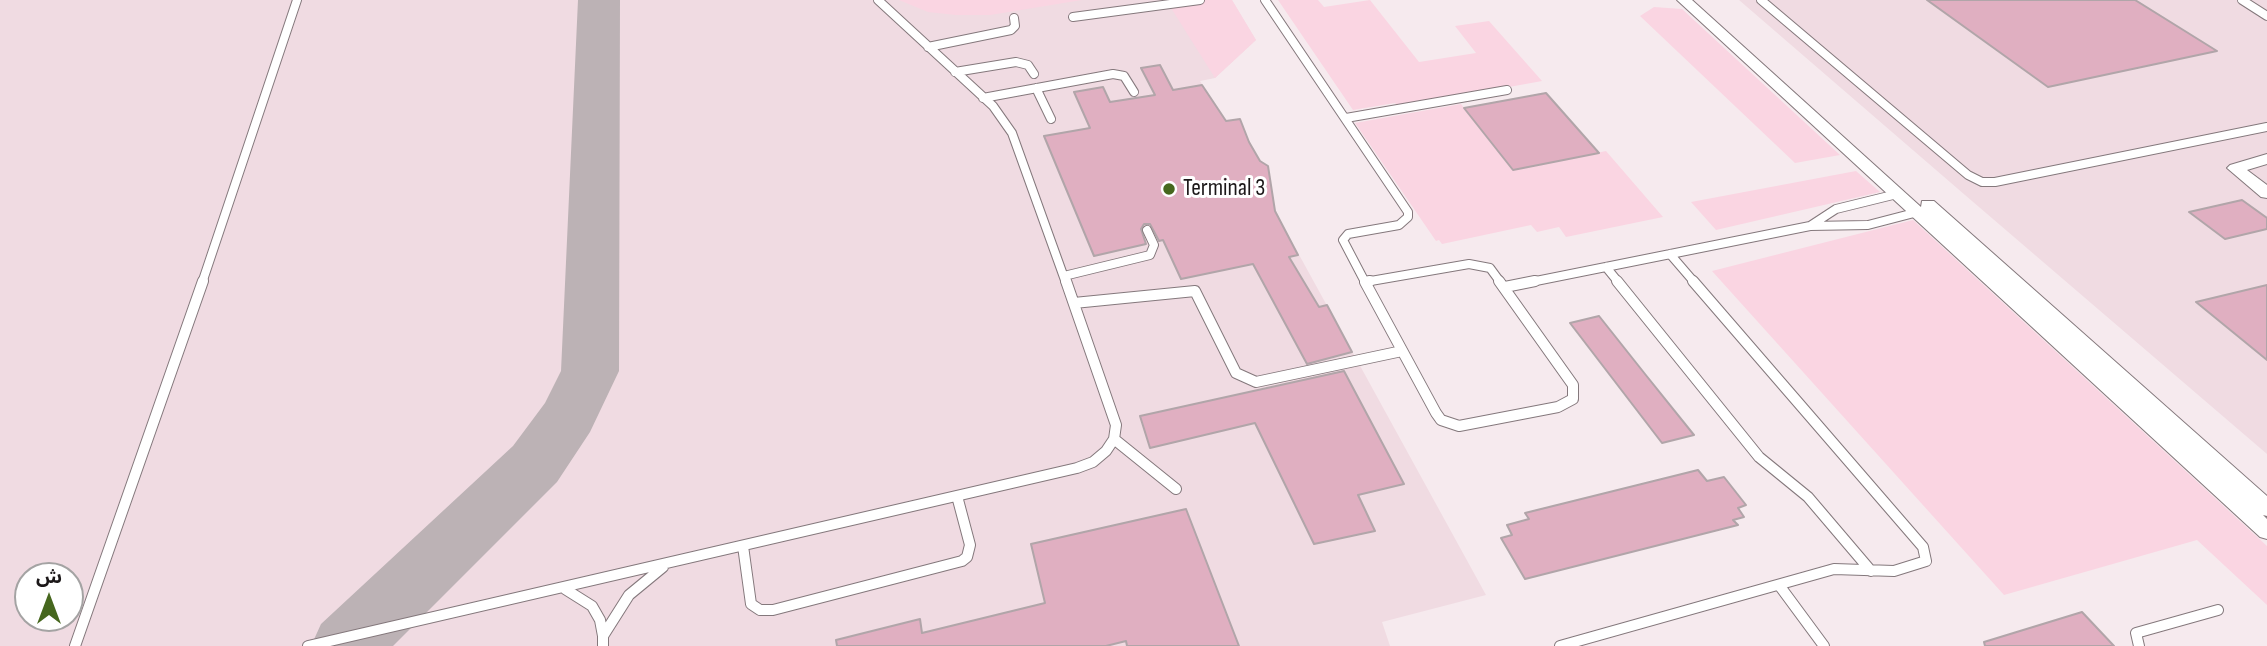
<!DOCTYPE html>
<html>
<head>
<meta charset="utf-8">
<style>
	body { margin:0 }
	#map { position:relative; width:2267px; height:646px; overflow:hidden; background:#f6eaee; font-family:"Sofia Sans Condensed","Noto Sans Arabic",sans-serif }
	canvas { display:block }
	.north { position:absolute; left:14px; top:562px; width:70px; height:70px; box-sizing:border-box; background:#fff; border:2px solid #a4a3a3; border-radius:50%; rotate:0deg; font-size:19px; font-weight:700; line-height:28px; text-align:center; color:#1c1819 }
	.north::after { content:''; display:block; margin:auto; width:24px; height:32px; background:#46671e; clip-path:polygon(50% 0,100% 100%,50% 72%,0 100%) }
</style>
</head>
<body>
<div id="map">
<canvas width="2267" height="646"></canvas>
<div class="north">ش</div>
</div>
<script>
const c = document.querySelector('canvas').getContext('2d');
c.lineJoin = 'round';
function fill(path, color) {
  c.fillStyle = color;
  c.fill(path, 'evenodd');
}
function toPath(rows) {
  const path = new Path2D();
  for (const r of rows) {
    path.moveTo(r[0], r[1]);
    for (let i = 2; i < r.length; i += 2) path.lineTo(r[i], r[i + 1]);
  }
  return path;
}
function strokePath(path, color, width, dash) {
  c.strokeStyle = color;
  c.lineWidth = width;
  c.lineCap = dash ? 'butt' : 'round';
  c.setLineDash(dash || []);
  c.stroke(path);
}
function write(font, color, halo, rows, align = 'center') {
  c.font = font + ' "Sofia Sans Condensed",sans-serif';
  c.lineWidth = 6;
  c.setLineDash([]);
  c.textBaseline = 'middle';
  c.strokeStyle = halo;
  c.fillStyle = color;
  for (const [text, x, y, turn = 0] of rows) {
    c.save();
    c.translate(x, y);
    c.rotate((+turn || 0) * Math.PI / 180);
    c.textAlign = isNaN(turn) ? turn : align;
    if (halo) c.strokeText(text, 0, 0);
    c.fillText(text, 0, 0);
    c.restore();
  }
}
fill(toPath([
	[0,0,1232,0,1256,40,1215,78,1200,81,1226,121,1249,142,1260,161,1268,166,1275,211,1486,595,1382,622,1390,646,0,646],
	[28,576,70,576,70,618,28,618],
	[1739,0,2267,0,2267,454,1965,195]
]), '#f0dbe2');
fill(toPath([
	[899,0,1082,0,990,15,956,15,928,12],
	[1166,0,1232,0,1256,40,1215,78],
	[1278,0,1318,0,1324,7,1370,0,1419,62,1476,53,1455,26,1489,21,1542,81,1399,107,1395,103,1353,110],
	[1654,7,1682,9,1840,155,1795,163,1640,16],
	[1461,104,1513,170,1606,151,1663,217,1566,237,1559,227,1537,232,1531,225,1442,244,1439,240,1436,241,1355,123],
	[1856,171,1880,192,1716,230,1691,202],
	[1913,220,2267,546,2267,605,2197,540,2004,595,1712,271]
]), '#fad5e2');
fill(toPath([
	[578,0,620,0,619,371,590,432,557,482,393,646,311,646,321,624,513,446,545,403,561,371,578,0]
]), '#bcb2b5');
const building = toPath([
	[1927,0,2135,0,2217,51,2048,87,1927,0],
	[1160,65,1173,90,1202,85,1226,121,1240,119,1249,142,1260,161,1268,166,1275,211,1298,255,1289,257,1319,307,1327,305,1352,352,1307,364,1253,264,1181,279,1163,240,1159,241,1150,224,1144,224,1141,229,1146,244,1094,256,1044,136,1090,128,1074,92,1103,87,1110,102,1155,95,1141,68,1160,65],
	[1546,93,1599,153,1513,170,1464,108,1546,93],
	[2242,200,2267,218,2267,229,2225,239,2189,212,2242,200],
	[2267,285,2267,360,2196,302,2267,285],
	[1599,316,1645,374,1694,435,1662,443,1570,323,1599,316],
	[1344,371,1404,484,1358,495,1375,531,1314,544,1255,423,1150,448,1140,416,1344,371],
	[1698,470,1707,481,1724,477,1746,505,1738,508,1744,517,1733,520,1738,525,1525,579,1501,538,1512,535,1507,525,1529,519,1525,513,1698,470],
	[1186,509,1239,646,1127,646,1126,641,1106,646,837,646,836,640,920,619,922,633,1045,603,1031,544,1186,509],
	[2082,612,2114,646,1985,646,1984,642,2082,612]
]);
fill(building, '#e0afc1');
strokePath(building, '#b1a5a9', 2);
const serviceFar1 = toPath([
	[878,0,993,106,1012,133,1066,283],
	[1265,0,1408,212,1408,217,1399,225,1348,234,1343,240,1365,282],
	[1761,0,1968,175,1982,182,1995,182,2267,127],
	[2242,0,2267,16],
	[1073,17,1200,0],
	[928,47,1011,30,1015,26,1014,18],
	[955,72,1016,62,1028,65,1034,74],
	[1036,88,1051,119],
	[983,98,1113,74,1124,76,1134,92],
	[1346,118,1507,90],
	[1810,226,1836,209,1897,194],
	[1670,254,1695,283],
	[1606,267,1619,283],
	[1064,276,1150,255,1154,245,1147,230],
	[1365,282,1469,264,1490,268,1501,283],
	[202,283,297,0],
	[1526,283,1810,226,1868,225,1918,212]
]);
const service = toPath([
	[1617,281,1759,457,1808,497,1871,571],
	[1365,282,1436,413,1441,420,1459,426,1558,407,1573,399,1573,385,1499,281],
	[1365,282,1370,281],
	[1505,287,1535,281],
	[1074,303,1195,291,1236,373,1256,382,1402,351],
	[1114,439,1176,489],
	[743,546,751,604,760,610,773,610,962,561,967,557,970,545,957,496],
	[1779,585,1824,646],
	[565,589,592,606,600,620,603,636],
	[75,646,203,281],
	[308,646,1077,468,1093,462,1106,451,1114,439,1116,425,1066,281],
	[603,646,603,636,629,595,663,567],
	[1560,646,1834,569,1894,571,1926,561,1923,547,1693,281],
	[2139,646,2136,633,2218,610]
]);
const minor = toPath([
	[1677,0,1692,0,1921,207,1922,201,1934,201,2267,496,2267,516,2263,515,2267,519,2267,539,2260,537,1677,0],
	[2267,154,2267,164,2247,170,2267,185,2267,198,2261,197,2227,168,2230,165,2267,154]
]);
strokePath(serviceFar1, '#84787c', 10);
strokePath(service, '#84787c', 12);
strokePath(minor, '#84787c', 2);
strokePath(serviceFar1, '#fff', 8);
strokePath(service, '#fff', 10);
fill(minor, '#fff');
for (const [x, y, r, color] of [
	[1169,189,7,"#46671e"]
]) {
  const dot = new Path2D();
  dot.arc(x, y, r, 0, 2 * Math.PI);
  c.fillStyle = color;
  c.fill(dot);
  strokePath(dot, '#fff', 2.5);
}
write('24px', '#1c1819', '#fff', [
	["Terminal 3",1183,189]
], 'left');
</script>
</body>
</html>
